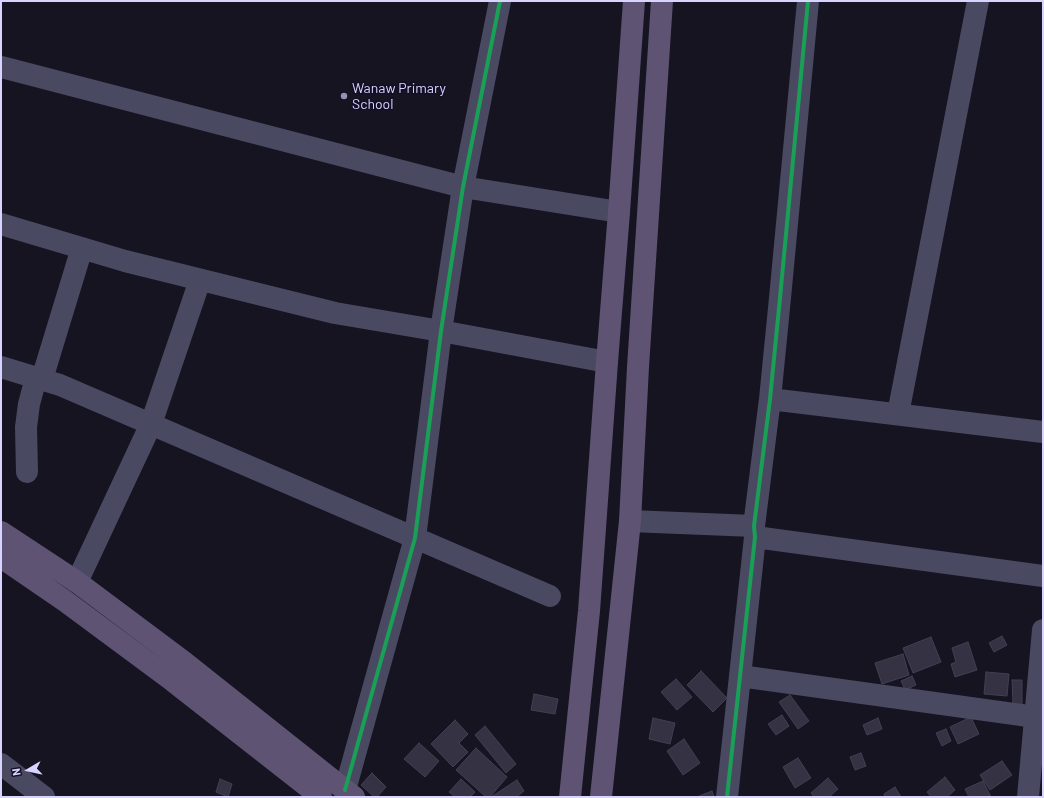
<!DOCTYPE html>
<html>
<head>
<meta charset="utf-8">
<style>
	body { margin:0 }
	#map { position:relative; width:1044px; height:798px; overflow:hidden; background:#161421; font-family:Barlow,sans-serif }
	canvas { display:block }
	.frame { position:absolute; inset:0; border:2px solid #d9d4ff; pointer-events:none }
	.north { position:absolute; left:8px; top:750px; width:40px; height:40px; -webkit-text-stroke:3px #130f26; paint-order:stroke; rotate:261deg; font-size:11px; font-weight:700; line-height:16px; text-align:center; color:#d9d4ff }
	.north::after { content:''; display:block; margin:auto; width:14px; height:18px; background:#d9d4ff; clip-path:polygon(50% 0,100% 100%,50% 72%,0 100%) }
</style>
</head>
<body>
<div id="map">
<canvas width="1044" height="798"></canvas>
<div class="frame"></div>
<div class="north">N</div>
</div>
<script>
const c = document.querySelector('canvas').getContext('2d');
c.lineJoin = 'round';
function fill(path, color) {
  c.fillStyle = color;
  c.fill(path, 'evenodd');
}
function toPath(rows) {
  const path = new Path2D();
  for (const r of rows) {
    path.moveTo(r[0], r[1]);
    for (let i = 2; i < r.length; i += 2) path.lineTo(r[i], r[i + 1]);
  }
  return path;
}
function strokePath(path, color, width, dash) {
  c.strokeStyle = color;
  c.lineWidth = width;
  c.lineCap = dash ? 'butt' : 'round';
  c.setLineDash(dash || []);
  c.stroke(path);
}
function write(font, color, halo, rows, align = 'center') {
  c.font = font + ' Barlow,sans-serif';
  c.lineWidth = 3;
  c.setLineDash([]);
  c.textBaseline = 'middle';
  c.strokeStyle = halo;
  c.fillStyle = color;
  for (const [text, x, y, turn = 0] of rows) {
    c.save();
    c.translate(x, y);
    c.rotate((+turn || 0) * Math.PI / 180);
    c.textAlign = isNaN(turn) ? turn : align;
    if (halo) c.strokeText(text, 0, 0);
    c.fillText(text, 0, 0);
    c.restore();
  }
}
const building = toPath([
	[1002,636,1007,645,994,652,989,643,1002,636],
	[931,637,941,662,913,673,903,648,931,637],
	[968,642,977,670,955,677,951,664,956,662,952,648,968,642],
	[903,654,909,675,882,684,875,663,903,654],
	[701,671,727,698,713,712,687,685,701,671],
	[986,672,1009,674,1007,696,984,694,986,672],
	[912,676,916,685,905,690,901,681,912,676],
	[676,679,692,697,677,710,661,692,676,679],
	[1012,680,1022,680,1022,704,1013,705,1012,680],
	[534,694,558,699,555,714,531,710,534,694],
	[790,695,809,721,798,729,779,702,790,695],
	[782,715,789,726,776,735,768,724,782,715],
	[971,717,979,734,958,744,950,727,971,717],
	[653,718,675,723,670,744,649,739,653,718],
	[878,718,882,729,867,735,863,725,878,718],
	[455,720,468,734,459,743,468,752,453,767,431,744,455,720],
	[485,726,516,764,506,773,475,735,485,726],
	[946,729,951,741,942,746,936,733,946,729],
	[684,739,700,763,683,775,667,751,684,739],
	[419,743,439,761,425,777,404,759,419,743],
	[476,748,507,777,490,797,486,797,456,770,476,748],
	[861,753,866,766,855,770,850,757,861,753],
	[798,758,811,778,795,788,783,767,798,758],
	[1002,761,1012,775,990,790,980,775,1002,761],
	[372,773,386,787,377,797,374,797,361,785,372,773],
	[945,777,955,790,947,797,931,797,927,792,945,777],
	[828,778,838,789,829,797,814,797,811,793,828,778],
	[220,779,232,784,228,797,216,792,220,779],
	[461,779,475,792,470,797,455,797,449,792,461,779],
	[517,780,524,791,516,797,491,797,517,780],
	[983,781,991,797,969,797,965,789,983,781],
	[895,787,901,797,885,797,884,794,895,787],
	[712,791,714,797,699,797,699,796,712,791]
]);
fill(building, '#343243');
strokePath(building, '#433f54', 1);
strokePath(toPath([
	[1,67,463,187,619,212],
	[1,224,125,261,335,313,441,331,607,362],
	[1,367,60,385,550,596],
	[42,379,82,248],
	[770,399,1043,432],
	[898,414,978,1],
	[27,472,26,427,29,404,36,378],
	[630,521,754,526],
	[755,537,1043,576],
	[77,582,151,424,200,280],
	[740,676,1043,718],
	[1,764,44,797],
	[345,790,415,538,441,331,463,187,500,1],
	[727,797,755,537,754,526,770,399,780,298,808,1],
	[1028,797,1043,630]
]), '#4a4962', 22);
strokePath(toPath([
	[1,532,77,582,184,662,354,797],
	[1,557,65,601,173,681,321,797],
	[570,797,589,611,607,362,619,212,634,1],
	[601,797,630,521,638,367,662,1]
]), '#5e5373', 22);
strokePath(toPath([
	[345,790,415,538,441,331,463,187,500,1],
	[727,797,755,537,754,526,770,399,780,298,808,1]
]), '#1a9f57', 4);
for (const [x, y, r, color] of [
	[344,96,4,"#9591b1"]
]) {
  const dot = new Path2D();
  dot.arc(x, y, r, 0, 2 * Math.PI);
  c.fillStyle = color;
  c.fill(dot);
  strokePath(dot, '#130f26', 1.5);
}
write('14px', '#d9d4ff', '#130f26', [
	["Wanaw Primary",352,88],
	["School",352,104]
], 'left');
</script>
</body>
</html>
